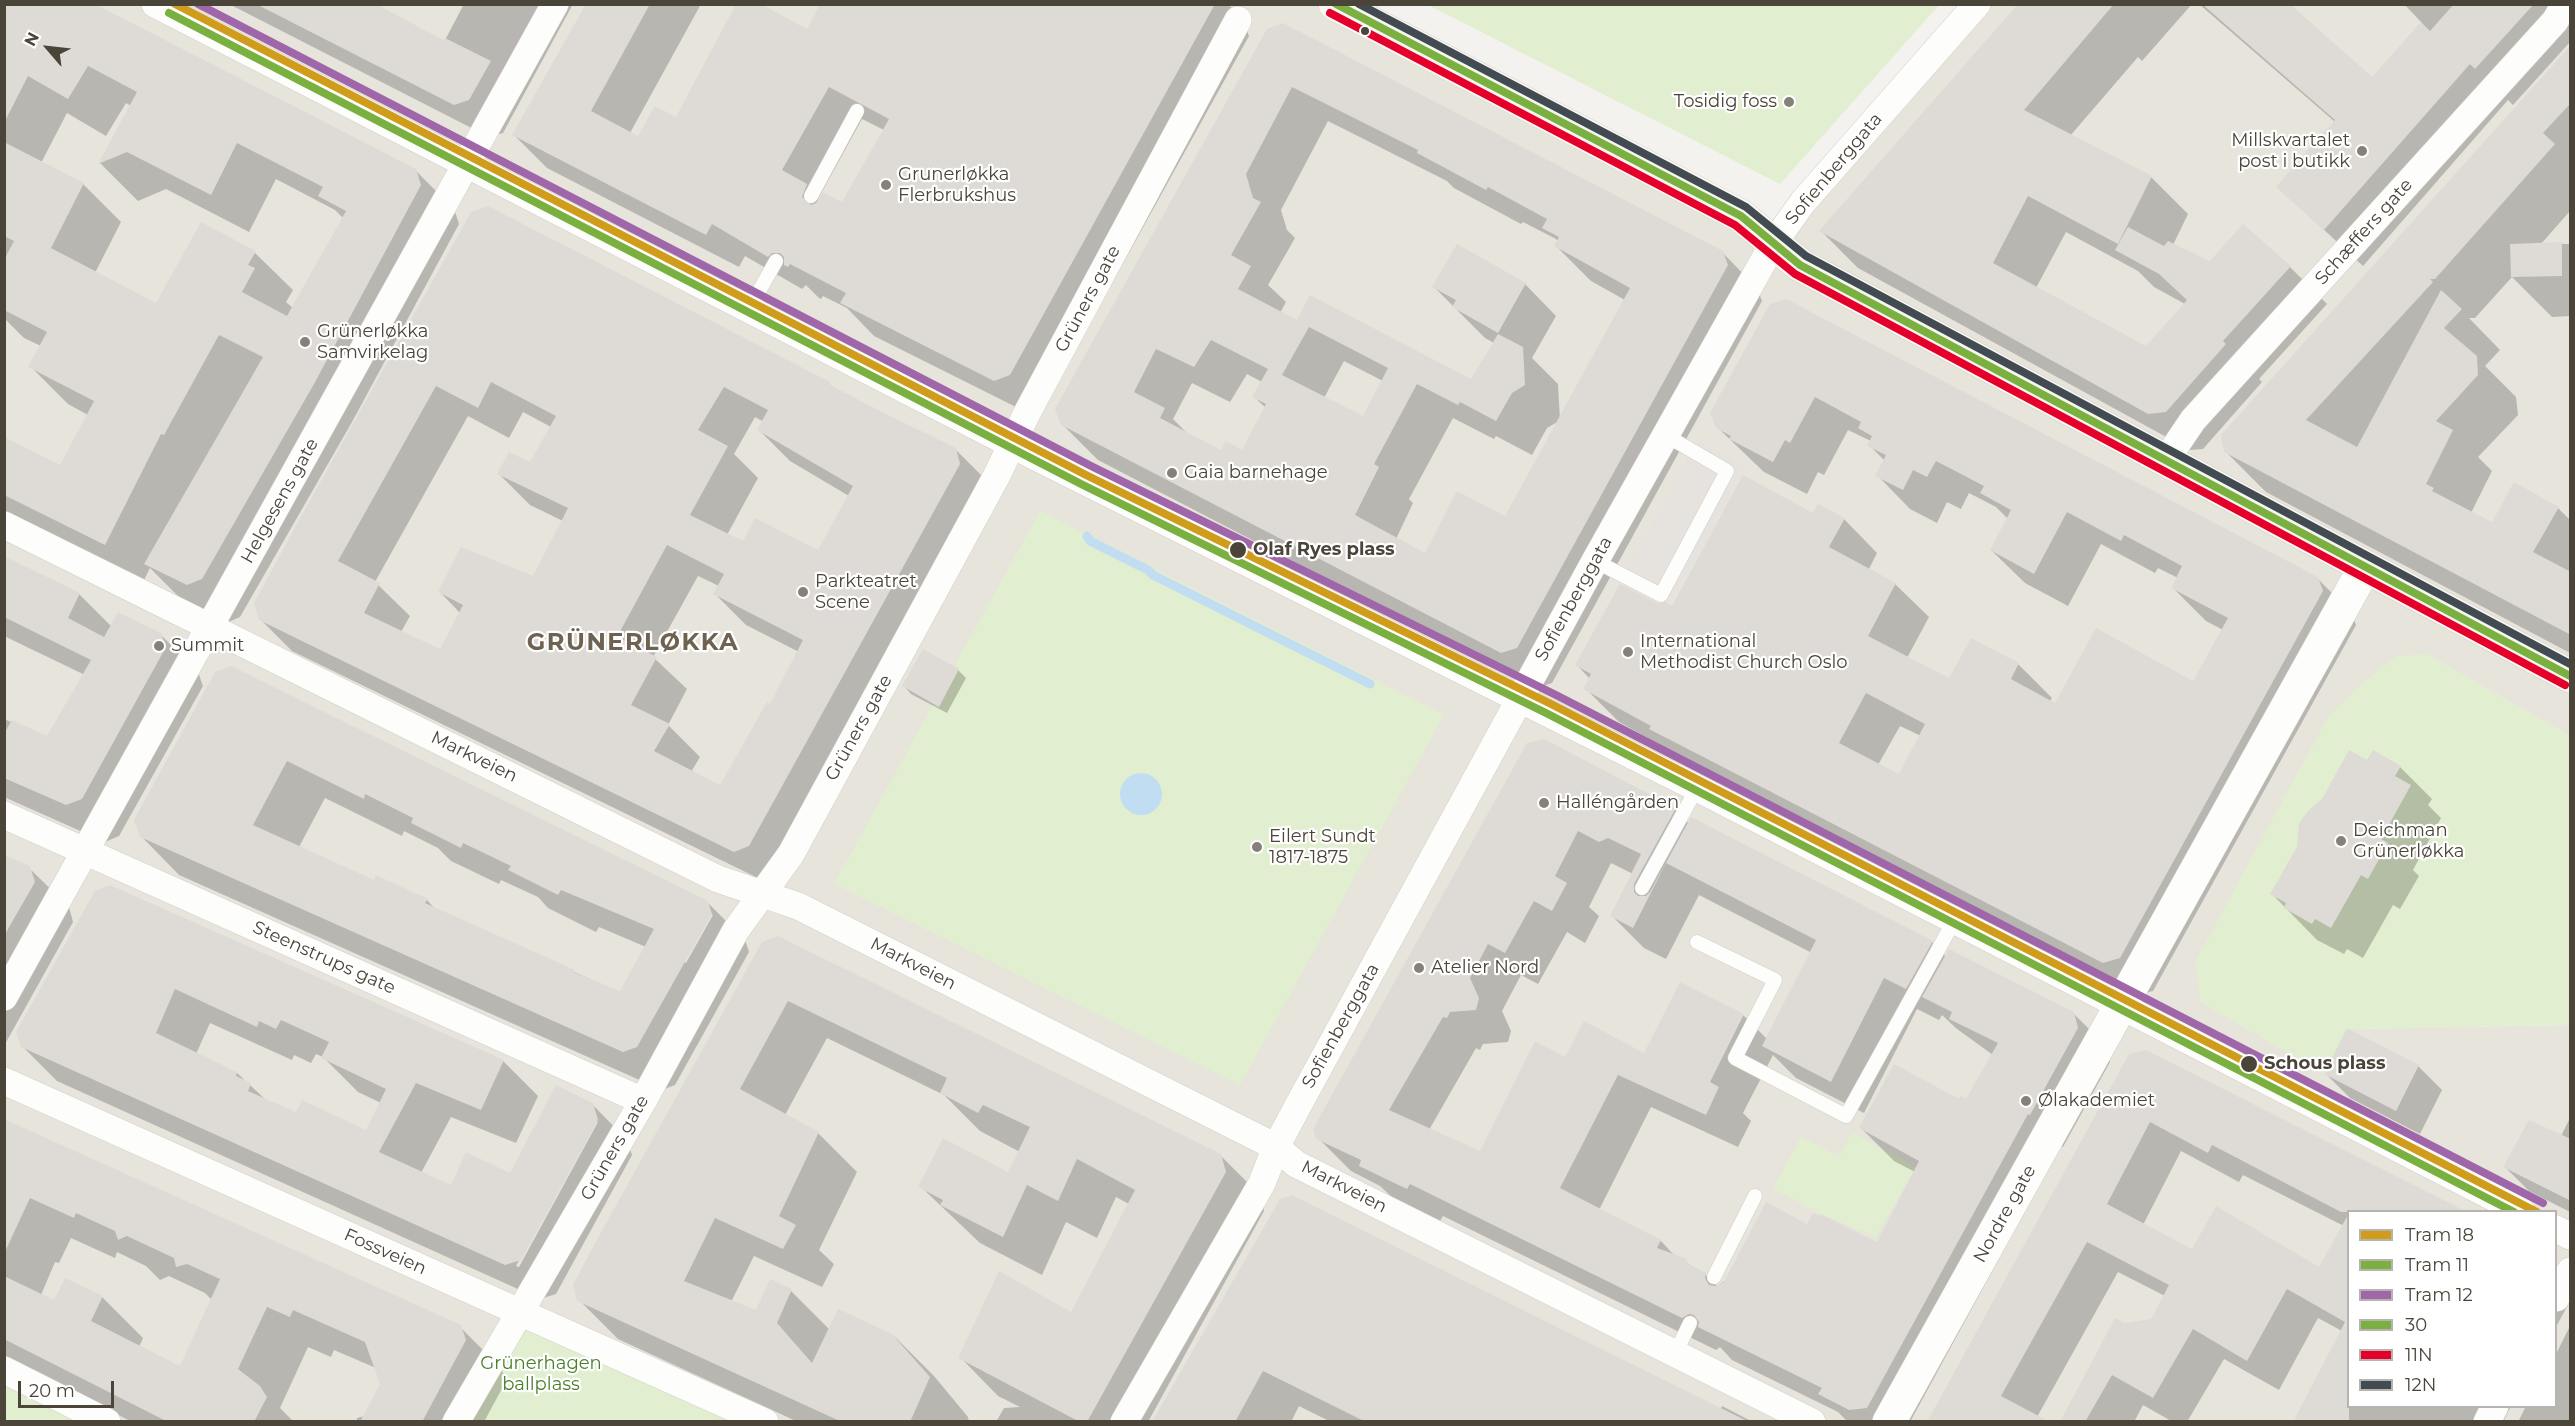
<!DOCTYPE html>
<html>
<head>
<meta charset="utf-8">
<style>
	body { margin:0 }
	#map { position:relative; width:2575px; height:1426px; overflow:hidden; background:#f4f2ee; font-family:Montserrat,sans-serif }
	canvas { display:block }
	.frame { position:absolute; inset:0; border:6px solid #4b4439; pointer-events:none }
	.legend { position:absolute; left:2347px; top:1210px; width:210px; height:198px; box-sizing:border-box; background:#fff; border:2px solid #b7b4b0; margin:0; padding:8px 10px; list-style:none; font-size:18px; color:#4b4439 }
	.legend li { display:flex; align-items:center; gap:12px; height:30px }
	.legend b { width:30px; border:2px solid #b7b4b0 }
	.north { position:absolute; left:18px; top:18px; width:60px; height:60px; -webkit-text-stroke:4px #fff; paint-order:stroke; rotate:298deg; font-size:16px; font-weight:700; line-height:24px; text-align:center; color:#4b4439 }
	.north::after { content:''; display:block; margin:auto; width:21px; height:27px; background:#4b4439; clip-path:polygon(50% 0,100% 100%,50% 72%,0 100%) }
	.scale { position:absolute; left:18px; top:1381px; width:96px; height:27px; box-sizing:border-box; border:3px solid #4b4439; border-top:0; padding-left:8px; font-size:18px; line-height:21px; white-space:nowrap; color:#4b4439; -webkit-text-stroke:4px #fff; paint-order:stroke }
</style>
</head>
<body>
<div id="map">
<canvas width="2575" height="1426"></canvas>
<div class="frame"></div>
<ul class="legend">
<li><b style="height:8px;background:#d09c1c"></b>Tram 18</li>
<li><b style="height:8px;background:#7ab040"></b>Tram 11</li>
<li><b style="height:8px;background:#a066aa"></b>Tram 12</li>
<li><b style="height:8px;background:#7ab040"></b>30</li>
<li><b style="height:8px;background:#e4002b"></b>11N</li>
<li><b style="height:8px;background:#424a52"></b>12N</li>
</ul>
<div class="north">N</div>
<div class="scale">20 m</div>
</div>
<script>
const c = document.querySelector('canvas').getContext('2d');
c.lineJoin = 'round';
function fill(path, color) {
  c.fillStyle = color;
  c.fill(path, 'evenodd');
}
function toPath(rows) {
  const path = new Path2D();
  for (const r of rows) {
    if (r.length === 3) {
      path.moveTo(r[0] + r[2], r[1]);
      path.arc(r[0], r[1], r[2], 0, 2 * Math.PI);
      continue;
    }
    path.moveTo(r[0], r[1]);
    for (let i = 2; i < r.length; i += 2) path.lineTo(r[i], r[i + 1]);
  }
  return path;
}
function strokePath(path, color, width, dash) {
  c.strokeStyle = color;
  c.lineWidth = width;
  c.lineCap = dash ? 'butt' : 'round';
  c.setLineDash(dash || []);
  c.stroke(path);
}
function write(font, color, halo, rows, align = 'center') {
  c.font = font + ' Montserrat,sans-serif';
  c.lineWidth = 4.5;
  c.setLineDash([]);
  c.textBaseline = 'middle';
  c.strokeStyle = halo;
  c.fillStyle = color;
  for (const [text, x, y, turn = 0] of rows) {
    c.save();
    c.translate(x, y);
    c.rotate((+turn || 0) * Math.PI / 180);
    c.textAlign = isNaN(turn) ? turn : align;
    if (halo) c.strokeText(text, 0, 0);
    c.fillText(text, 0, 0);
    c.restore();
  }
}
fill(toPath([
	[4,5,1319,5,1773,244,1977,5,2570,5,2570,736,2426,654,2323,1074,2347,1029,2570,1025,2570,1421,107,1421,5,1370],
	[2348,1212,2556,1212,2556,1406,2348,1406]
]), '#e7e4dc');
fill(toPath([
	[1428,5,1939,5,1780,184],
	[1040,511,1444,715,1240,1085,834,884],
	[2426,654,2570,736,2570,1025,2347,1029,2324,1074,2200,1002,2196,960,2329,715,2368,678,2397,656],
	[1852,1132,1916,1167,1876,1237,1821,1214,1773,1189,1801,1137,1839,1156],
	[520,1312,764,1422,456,1422],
	[5,1370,107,1421,5,1421]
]), '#e1eecf');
fill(toPath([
	[532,5,547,5,495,100,484,93],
	[394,260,403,266,264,516,254,511],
	[1643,440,1651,445,1601,535,1592,530],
	[1698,441,1747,467,1673,599,1625,574],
	[5,790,43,807,32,828,5,815]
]), '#e6e3df');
fill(toPath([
	[1141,794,21]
]), '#c0ddf1');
fill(toPath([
	[229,4,371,4,444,42,464,4,573,4,503,133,489,137],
	[587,4,701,4,630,133,638,138,677,119,808,31,1054,4,1228,4,1243,20,1249,36,1043,408,1028,413,874,336,847,308,823,296,821,299,819,298,806,285,802,289,745,256,739,267,547,168,514,135],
	[862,119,884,130,843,204,820,200,818,199],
	[2022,4,2192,4,2142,61,2138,57,2070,136,2151,177,2188,214,2173,245,2210,263,2290,267,2327,304,2259,379,2262,382,2203,449,2190,450,1858,268,1821,231],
	[2066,232,2138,271,2154,287,2185,304,2147,348,2036,288],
	[2199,4,2288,4,2373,80,2422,23,2404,4,2555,4,2570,20,2570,42,2513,105,2508,100,2363,266,2278,187,2335,122],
	[4,7,415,170,454,209,459,224,352,422,240,617,226,623,184,602,150,568,143,582,4,513,4,439,61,466,88,415,68,404,30,366,41,346,24,338,4,318],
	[126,103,131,106,100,163,138,201,166,189,249,232,276,179,335,210,343,218,293,308,286,302,293,290,255,253,157,305,95,273,121,222,83,184,41,163,67,113,106,136],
	[1268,30,1722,252,1757,288,1762,301,1552,683,1537,688,1098,460,1062,424],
	[1328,121,1447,181,1454,188,1521,224,1523,222,1556,239,1558,242,1556,246,1591,281,1625,300,1560,420,1558,384,1532,358,1556,316,1525,284,1434,287,1485,338,1494,343,1472,381,1297,322,1280,313,1286,302,1268,285,1295,238,1287,230,1281,210],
	[1344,361,1383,381,1363,418,1324,398],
	[1247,374,1262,382,1254,397,1266,408,1242,452,1222,452,1189,435,1173,419,1192,383,1230,402],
	[1453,418,1494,439,1496,436,1532,455,1547,428,1559,421,1506,518,1425,555,1396,539,1413,503,1409,499],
	[2570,47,2570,211,2541,244,2570,244,2570,316,2552,317,2512,277,2475,318,2469,318,2500,350,2485,366,2516,397,2518,415,2478,457,2492,471,2471,513,2492,524,2514,484,2558,508,2570,520,2570,653,2266,492,2225,451],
	[472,213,829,384,835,389,955,449,987,481,766,882,292,651,260,619],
	[523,412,551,427,531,464,499,474,530,505,563,521,534,578,440,592,460,613,440,651,401,632,410,616,375,582,468,416,509,438],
	[755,417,764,422,759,430,790,461,849,496,819,552,743,543,727,535,758,478,734,454],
	[698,576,719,586,715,594,746,625,799,652,771,706,721,787,691,772,700,757,668,725,687,689,653,657],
	[1771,305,2317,578,2351,612,2356,625,2153,991,2137,995,1684,763,1673,752,1619,722,1585,688,1590,679,1577,665,1657,605,1673,608,1814,515,1844,519,1877,553,1869,569,1895,584,1929,617,1907,658,1950,680,2018,664,2052,698,2049,702,2055,705,2193,683,2223,630,2206,621,2173,588,2178,578,2158,568,2155,573,2101,544,2068,606,2025,583,1991,550,2008,519,1996,507,1969,493,1961,509,1947,502,1937,523,1910,509,1877,475,1885,461,1869,445,1871,441,1848,430,1824,475,1818,472,1807,494,1764,472,1717,427],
	[1900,726,1921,736,1899,777,1878,765],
	[4,558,80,595,111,626,160,634,198,672,203,686,119,836,105,842,4,797,4,719,47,737,85,675,4,636],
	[924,651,958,670,966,678,947,713,911,694,904,686],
	[216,673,707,902,745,940,749,952,675,1085,662,1090,179,875,141,836],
	[325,798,402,836,404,831,438,848,451,861,499,884,501,880,538,897,548,908,596,932,599,927,646,947,621,993,436,910,427,900,375,882,299,847],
	[710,913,713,915,686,963,683,961],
	[1528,745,1675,809,1689,824,1932,942,1946,957,2073,1013,2106,1046,2110,1062,2063,1147,2061,1145,1910,1422,1848,1422,1838,1412,1732,1360,1720,1347,1716,1350,1443,1216,1440,1221,1393,1198,1380,1186,1351,1171,1318,1138],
	[1611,863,1633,874,1611,915,1644,948,1666,959,1699,895,1812,953,1767,1039,1743,1015,1645,1055,1565,1059,1480,1153,1429,1130,1476,1048,1480,1050,1483,1044,1508,1042,1511,1031,1502,1011,1521,975,1538,984,1567,932,1585,943,1599,916,1589,907],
	[1917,1009,1939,1020,1942,1015,1957,1029,1993,1055,1966,1101,1861,1128,1894,1161,1915,1172,1878,1244,1808,1226,1717,1286,1705,1274,1675,1256,1661,1241,1599,1210,1651,1107,1738,1147,1751,1121,1743,1113,1773,1055,1796,1078,1864,1113],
	[2367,762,2400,767,2432,799,2428,805,2441,818,2413,870,2419,876,2400,909,2393,905,2363,958,2347,949,2344,954,2317,940,2272,894],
	[4,857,29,868,69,907,73,922,4,1046],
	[96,892,503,1061,538,1096,516,1143,451,1117,421,1173,452,1187,511,1175,592,1104,627,1140,632,1155,556,1294,540,1299,57,1081,22,1046],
	[210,1023,292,1060,294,1055,311,1063,316,1054,323,1057,358,1092,381,1103,367,1132,297,1114,266,1100,237,1073,196,1054],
	[595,1122,598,1122,519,1267,516,1266],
	[763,943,1220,1155,1259,1194,1264,1211,1148,1422,996,1422,1004,1408,1020,1407,998,1396,960,1357,1072,1314,1129,1204,1116,1197,1097,1238,1066,1222,1042,1275,980,1243,920,1186,1009,1174,1020,1152,980,1131,944,1095,827,1038,785,1115,818,1133,857,1172,819,1250,834,1264,822,1287,754,1256,731,1302,757,1312,791,1291,830,1330,895,1337,934,1376,968,1417,969,1422,798,1422,618,1339,579,1300],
	[2130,1055,2348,1212,2348,1406,2511,1406,2503,1422,2295,1422,2342,1331,2318,1318,2279,1390,2224,1359,2187,1422,2173,1422,2143,1405,2134,1422,2061,1422,2124,1325,2152,1320,2165,1296,2118,1272,2037,1417,1929,1422],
	[2181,1151,2239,1182,2243,1175,2344,1226,2319,1269,2192,1251,2143,1225],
	[2418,1066,2442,1090,2420,1134,2350,1098,2326,1074],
	[2570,1118,2570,1212,2529,1191,2505,1167,2561,1136],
	[4,1122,460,1327,501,1368,506,1381,484,1422,357,1422,357,1418,365,1416,382,1384,376,1368,334,1350,331,1357,308,1347,280,1408,294,1422,132,1422,4,1357],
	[71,1238,115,1258,117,1252,146,1266,160,1280,169,1276,205,1293,212,1300,181,1369,139,1347,143,1338,102,1297,55,1302,41,1295,55,1262,59,1263],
	[1281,1200,1721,1409,1722,1406,1753,1422,1331,1422,1299,1406,1291,1422,1154,1422],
	[2556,1269,2570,1285,2570,1301,2556,1327],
	[2570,1326,2570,1422,2518,1422,2526,1406,2556,1406,2556,1354]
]), '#0003');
strokePath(toPath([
	[1087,536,1090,541,1148,570,1153,575,1370,684]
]), '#c0ddf1', 9);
fill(toPath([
	[4,4,95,4,416,169,421,185,314,384,202,579,187,585,144,564,263,357,219,335,164,435,161,434,105,545,4,495,4,437,60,465,94,401,28,367,47,332,4,310,4,260,14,241,4,236,4,142,84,183,51,248,156,303,201,222,256,251,248,265,255,268,242,292,287,316,346,211,318,196,323,187,237,143,211,195,127,152,98,164,137,92,88,66,68,99,28,76,4,123],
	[256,4,376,4,443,40,445,38,491,61,469,100,454,105],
	[586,4,650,4,591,111,638,136,655,106,676,117,736,4,761,4,807,29,820,4,1215,4,1010,375,994,381,840,303,846,293,790,264,788,267,784,265,784,257,780,253,772,253,768,257,712,224,706,235,512,135],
	[829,87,889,119,842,202,823,192,816,203,811,205,802,197,807,184,782,170],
	[2018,4,2114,4,2024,110,2152,176,2118,244,2028,196,1993,263,2146,346,2187,300,2159,274,2115,250,2128,227,2164,246,2168,241,2210,261,2243,224,2291,266,2223,341,2226,344,2166,412,2148,414,1819,231],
	[2202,4,2290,4,2372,77,2421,22,2430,31,2454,4,2534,4,2475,69,2470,64,2324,230,2276,187,2335,120],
	[1283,23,1723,251,1728,265,1517,648,1501,653,1061,425,1055,409,1267,29],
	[1292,87,1418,150,1417,153,1486,190,1488,187,1547,219,1542,228,1559,237,1554,246,1630,288,1505,516,1457,491,1425,553,1355,515,1379,467,1374,464,1417,384,1458,405,1460,402,1496,421,1512,393,1525,385,1523,347,1498,334,1471,379,1310,295,1297,320,1238,289,1251,266,1231,255,1261,202,1253,198,1246,174],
	[1309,327,1388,368,1363,416,1282,375],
	[1211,340,1268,369,1252,397,1266,404,1242,450,1226,441,1221,450,1160,418,1165,408,1134,392,1156,349,1194,367],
	[2571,45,2571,103,2543,133,2555,144,2435,279,2430,279,2433,282,2306,420,2357,447,2441,290,2462,309,2444,328,2477,356,2478,375,2436,421,2453,430,2426,484,2434,488,2432,491,2492,522,2514,482,2559,507,2533,552,2571,572,2571,635,2224,452,2221,435],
	[488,206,830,382,830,385,888,415,956,448,960,464,749,846,734,852,259,620,254,603,287,542,471,212],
	[491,382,556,416,530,462,509,452,497,474,568,508,533,576,461,547,438,592,463,605,440,649,364,613,380,583,338,561,436,386,478,408],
	[724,387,768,410,757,430,853,486,818,550,755,518,743,541,690,515,728,446,698,430],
	[667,545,724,574,713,594,803,640,770,704,767,702,720,785,654,751,670,724,631,705,657,657,617,637],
	[2562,242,2562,276,2511,277,2510,244],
	[1457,244,1526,283,1498,333,1452,307,1456,300,1432,287],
	[1786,299,2318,577,2323,591,2120,958,2103,963,1649,729,1651,726,1583,689,1591,674,1575,665,1620,584,1657,603,1666,602,1672,606,1743,475,1813,513,1818,504,1845,518,1829,547,1896,583,1868,636,1949,678,1971,638,2019,663,2011,679,2055,703,2096,628,2193,681,2228,618,2171,588,2182,566,2124,535,2121,541,2067,512,2034,574,1990,550,2011,510,1980,493,1984,486,1936,461,1927,477,1913,470,1903,490,1875,476,1886,455,1867,446,1872,436,1858,428,1861,422,1815,397,1790,443,1785,440,1773,462,1729,439,1731,436,1716,428,1710,413,1770,304],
	[1866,693,1925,724,1899,774,1839,743],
	[4,556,80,593,68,618,104,637,118,612,161,633,166,647,82,799,66,805,4,778,4,734,12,720,47,736,91,660,4,617],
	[923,649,959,669,939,707,902,686],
	[231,666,708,901,712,914,637,1047,623,1052,140,837,134,820,215,672],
	[287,761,364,799,365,794,413,818,411,823,461,848,463,843,511,866,508,870,558,895,561,890,654,929,620,991,573,972,575,970,425,903,428,899,376,875,374,880,253,825],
	[1544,739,1676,808,1634,884,1634,892,1638,896,1646,896,1650,892,1691,817,1933,941,1906,989,1884,978,1831,1082,1762,1046,1816,940,1666,863,1633,928,1610,916,1641,854,1608,838,1599,842,1578,831,1555,876,1567,883,1552,911,1534,901,1505,953,1488,944,1470,978,1479,998,1476,1010,1450,1012,1447,1018,1443,1017,1389,1110,1480,1151,1535,1041,1565,1057,1584,1021,1644,1053,1680,982,1744,1014,1710,1082,1719,1087,1706,1115,1618,1075,1560,1188,1661,1240,1657,1248,1685,1258,1690,1265,1706,1273,1705,1278,1709,1285,1715,1286,1724,1282,1766,1202,1807,1224,1813,1213,1819,1216,1820,1214,1877,1242,1919,1161,1859,1128,1894,1064,1959,1099,1961,1096,1966,1099,1998,1043,1949,1019,1952,1012,1922,997,1949,949,2074,1012,2078,1028,2030,1115,2028,1114,1867,1408,1849,1410,1818,1394,1822,1388,1698,1327,1699,1322,1694,1315,1689,1314,1682,1318,1410,1184,1407,1189,1359,1166,1361,1160,1316,1139,1313,1129,1527,743],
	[2349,750,2367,760,2373,750,2401,766,2395,776,2411,785,2381,839,2388,843,2368,879,2361,875,2331,928,2315,919,2312,924,2284,908,2286,903,2270,894,2297,847,2299,824,2308,811,2322,799],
	[4,855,30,866,35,882,4,936],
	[110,885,504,1060,481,1110,416,1083,379,1152,451,1185,466,1152,510,1173,556,1085,593,1103,598,1120,521,1260,505,1265,21,1047,16,1032,95,891],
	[175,989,257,1027,259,1021,276,1029,281,1020,329,1042,321,1058,386,1089,366,1130,302,1100,296,1112,248,1091,251,1083,236,1076,237,1072,156,1033],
	[778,936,1221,1154,1226,1172,1087,1422,1080,1422,958,1358,999,1271,1071,1312,1135,1190,1077,1159,1058,1201,1027,1185,1003,1237,940,1205,943,1200,918,1187,943,1138,1008,1172,1030,1127,983,1105,978,1113,940,1093,947,1078,788,1001,740,1089,819,1132,779,1216,796,1225,783,1249,715,1218,684,1281,756,1310,770,1279,792,1289,777,1323,812,1363,838,1309,892,1334,930,1377,910,1422,842,1422,577,1301,573,1285,593,1247,762,942],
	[2347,1028,2419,1065,2396,1111,2324,1074],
	[2146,1050,2467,1212,2341,1212,2212,1145,2208,1153,2150,1122,2107,1204,2192,1249,2216,1206,2319,1267,2349,1213,2349,1422,2293,1422,2345,1322,2287,1289,2247,1361,2193,1329,2153,1398,2112,1375,2085,1422,2060,1422,2115,1318,2125,1323,2151,1319,2169,1285,2087,1242,2001,1396,2050,1422,1927,1422,2129,1054],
	[4,1119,461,1325,466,1340,422,1422,360,1422,380,1384,365,1342,293,1310,290,1317,267,1307,238,1369,260,1386,267,1397,254,1422,168,1422,4,1339,4,1276,54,1300,65,1278,103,1296,91,1321,180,1366,220,1279,187,1264,176,1267,174,1258,127,1236,118,1240,115,1231,76,1213,74,1218,30,1198,4,1254],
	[2529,1120,2571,1139,2571,1201,2503,1167],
	[1292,1195,1561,1329,1749,1422,1366,1422,1263,1371,1235,1422,1152,1422,1280,1199]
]), '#dedbd6');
const service = toPath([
	[811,196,857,111],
	[749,309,776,261],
	[1595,561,1661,595,1727,471,1667,436],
	[1642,888,1697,788],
	[1697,942,1775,980,1735,1058,1846,1116,1954,921],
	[1714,1277,1755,1196],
	[1675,1354,1690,1323]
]);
const minor = toPath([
	[155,4,1040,459,1697,788,2522,1212],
	[2166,460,2193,420,2555,21,2565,4],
	[4,525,718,879,798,906,1276,1147,1296,1164,1812,1422],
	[4,815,643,1101],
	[4,997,555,4],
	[4,1081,765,1422],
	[2556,1229,2570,1236],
	[2556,1298,2570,1271],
	[4,1370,107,1422],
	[456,1422,643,1101,736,930,791,854,996,477,1028,411,1238,20],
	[1124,1422,1262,1183,1276,1147,1300,1102,1595,561,1773,244,1803,202,1977,4],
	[2487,1422,2495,1406]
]);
const tertiary = toPath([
	[1889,1422,2365,567]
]);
const secondary = toPath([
	[1335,4,1741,216,1800,265,2570,676]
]);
strokePath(service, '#d2d0cb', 15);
strokePath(minor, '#d2d0cb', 28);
strokePath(tertiary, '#d2d0cb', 34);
strokePath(secondary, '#d3cfc5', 34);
strokePath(service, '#fdfdfc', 14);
strokePath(minor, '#fdfdfc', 27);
strokePath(tertiary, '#fdfdfc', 33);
strokePath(secondary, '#f7f6f1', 33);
strokePath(toPath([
	[1336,4,1741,216,1800,265,2570,676]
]), '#7ab040', 8);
strokePath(toPath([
	[1330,13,1735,225,1795,274,2565,685]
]), '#e4002b', 8);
strokePath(toPath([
	[1359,4,1746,207,1806,256,2570,664]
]), '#424a52', 8);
strokePath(toPath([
	[175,4,1088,476,1551,704,2537,1212]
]), '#d09c1c', 8);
strokePath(toPath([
	[169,13,1083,485,1546,713,2514,1212]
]), '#7ab040', 8);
strokePath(toPath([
	[198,4,1093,467,1556,695,2543,1203]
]), '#a066aa', 8);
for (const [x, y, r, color] of [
	[1365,31,5,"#4b4439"],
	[1789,102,6,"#868178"],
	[2362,151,6,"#868178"],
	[886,185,6,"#868178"],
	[305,342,6,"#868178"],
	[1172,473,6,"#868178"],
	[1238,550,9,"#4b4439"],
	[803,592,6,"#868178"],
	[159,646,6,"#868178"],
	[1628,652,6,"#868178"],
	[1544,803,6,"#868178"],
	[2341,841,6,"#868178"],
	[1257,847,6,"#868178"],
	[1419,968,6,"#868178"],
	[2249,1064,9,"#4b4439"],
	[2026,1101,6,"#868178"]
]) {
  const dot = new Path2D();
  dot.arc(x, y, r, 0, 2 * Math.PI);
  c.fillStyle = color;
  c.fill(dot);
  strokePath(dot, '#fff', 2);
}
write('18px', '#4b4439', '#fff', [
	["Tosidig foss",1777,102,"right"],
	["Millskvartalet",2350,141,"right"],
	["post i butikk",2350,162,"right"],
	["Grunerløkka",898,175],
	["Flerbrukshus",898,196],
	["Grünerløkka",317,332],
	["Samvirkelag",317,353],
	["Gaia barnehage",1184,473],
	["Parkteatret",815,582],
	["Scene",815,603],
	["International",1640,642],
	["Methodist Church Oslo",1640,663],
	["Summit",171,646],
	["Halléngården",1556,803],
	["Deichman",2353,831],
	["Grünerløkka",2353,852],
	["Eilert Sundt",1269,837],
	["1817-1875",1269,858],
	["Atelier Nord",1431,968],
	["Ølakademiet",2038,1101]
], 'left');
write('18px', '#4b4439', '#fff', [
	["Sofienberggata",1834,169,-50],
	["Schæffers gate",2364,232,-48],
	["Grüners gate",1088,299,-62],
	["Helgesens gate",280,501,-61],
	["Sofienberggata",1574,599,-61],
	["Grüners gate",859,728,-61],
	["Markveien",474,757,26],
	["Steenstrups gate",324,958,24],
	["Markveien",913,964,27],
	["Sofienberggata",1341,1026,-61],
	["Grüners gate",615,1148,-60],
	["Markveien",1344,1187,27],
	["Nordre gate",2005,1214,-61],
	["Fossveien",385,1252,24]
]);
write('bold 18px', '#4b4439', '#fff', [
	["Olaf Ryes plass",1253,550],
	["Schous plass",2264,1064]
], 'left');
write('18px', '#4a7f2a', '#fff', [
	["Grünerhagen",541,1364],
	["ballplass",541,1385]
]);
c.letterSpacing = '1.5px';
write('bold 24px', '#6e6250', '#fff', [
	["GRÜNERLØKKA",633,643]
]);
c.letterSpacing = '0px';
</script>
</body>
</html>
